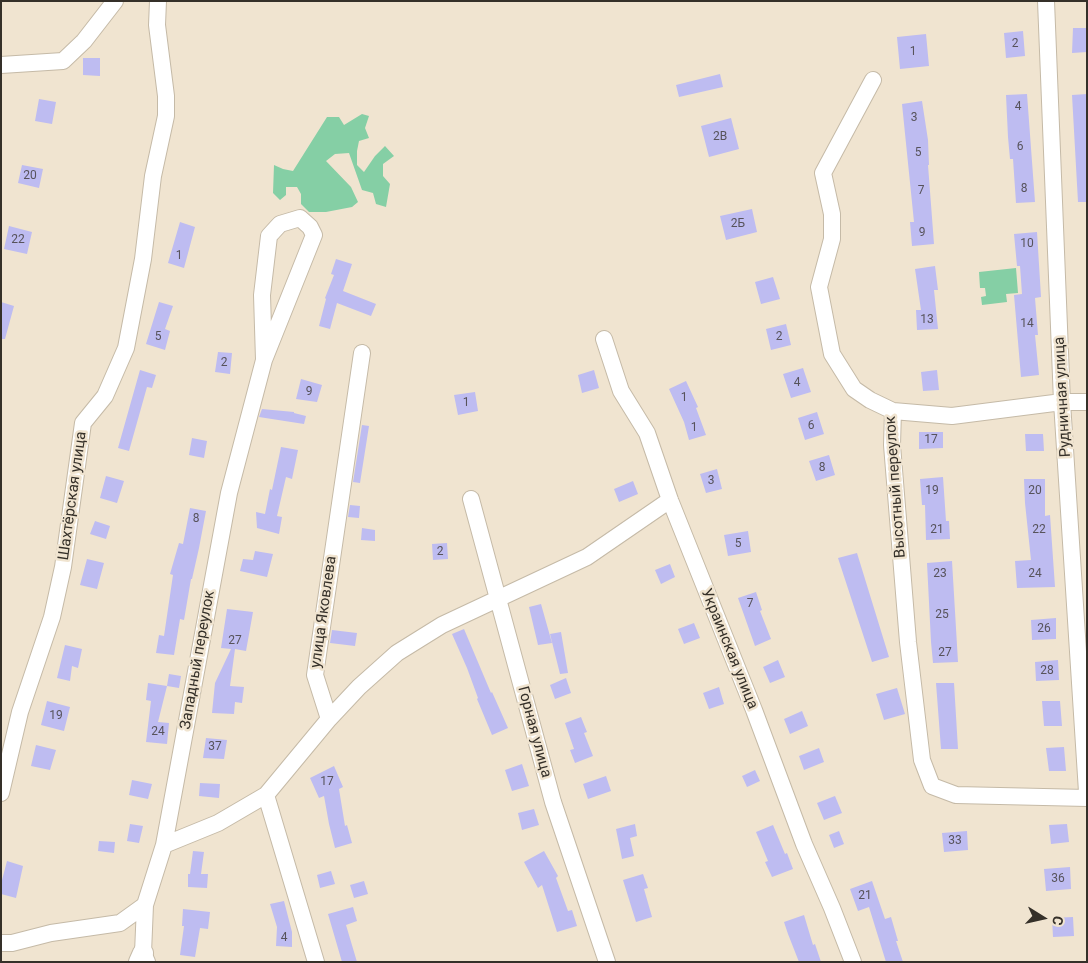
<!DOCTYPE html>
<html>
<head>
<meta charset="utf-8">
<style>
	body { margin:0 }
	#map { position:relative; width:1088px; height:963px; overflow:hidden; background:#f0e4d0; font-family:Roboto,sans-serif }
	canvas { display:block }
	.frame { position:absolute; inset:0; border:2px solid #353029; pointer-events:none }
	.north { position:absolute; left:1018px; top:893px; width:50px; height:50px; -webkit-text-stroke:4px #f0e4d0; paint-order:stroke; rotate:100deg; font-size:14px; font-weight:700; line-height:20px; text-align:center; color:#353029 }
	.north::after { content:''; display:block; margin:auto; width:18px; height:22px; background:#353029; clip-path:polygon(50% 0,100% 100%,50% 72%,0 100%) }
</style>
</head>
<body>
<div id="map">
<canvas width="1088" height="963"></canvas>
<div class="frame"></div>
<div class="north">С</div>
</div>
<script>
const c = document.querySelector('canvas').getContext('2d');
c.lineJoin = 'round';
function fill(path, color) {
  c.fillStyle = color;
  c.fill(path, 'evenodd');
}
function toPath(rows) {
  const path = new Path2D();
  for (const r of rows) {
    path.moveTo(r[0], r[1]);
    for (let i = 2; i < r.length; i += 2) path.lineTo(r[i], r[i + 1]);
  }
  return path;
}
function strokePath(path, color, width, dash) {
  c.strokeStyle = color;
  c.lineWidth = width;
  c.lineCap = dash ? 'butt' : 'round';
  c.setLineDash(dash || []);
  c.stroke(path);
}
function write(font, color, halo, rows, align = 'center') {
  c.font = font + ' Roboto,sans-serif';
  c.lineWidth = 5;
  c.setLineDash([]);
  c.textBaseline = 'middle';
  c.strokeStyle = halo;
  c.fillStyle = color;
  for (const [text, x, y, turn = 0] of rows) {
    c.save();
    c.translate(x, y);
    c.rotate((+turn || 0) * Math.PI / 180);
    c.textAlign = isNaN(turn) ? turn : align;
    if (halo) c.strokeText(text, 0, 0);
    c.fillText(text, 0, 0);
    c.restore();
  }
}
fill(toPath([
	[362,114,369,116,365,128,369,138,359,141,357,151,357,165,364,172,375,156,385,146,394,156,383,164,383,176,390,184,386,207,376,204,373,193,362,190,349,153,335,154,326,161,351,187,358,202,352,207,326,212,309,212,301,204,301,194,297,187,286,187,286,195,280,200,273,193,274,165,283,169,293,171,327,117,339,117,344,125],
	[1016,268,1018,293,1006,294,1007,302,982,305,981,297,986,296,985,288,980,288,979,272]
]), '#85cfa5');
fill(toPath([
	[1073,28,1087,28,1087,52,1072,53],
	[1023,31,1025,56,1006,58,1004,33],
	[926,34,929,66,900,69,897,37],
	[83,58,100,58,100,76,83,75],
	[720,74,723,87,679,97,676,85],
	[1027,94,1035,202,1016,203,1013,159,1010,159,1008,137,1006,95],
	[1087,94,1087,202,1078,202,1072,95],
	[39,99,56,102,52,124,35,121],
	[922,101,928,140,929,165,928,165,934,244,912,246,910,222,914,222,902,104],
	[731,118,739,149,709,157,701,126],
	[22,165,43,169,39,188,18,183],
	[752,209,757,232,726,240,720,216],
	[180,222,195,227,184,268,168,263],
	[9,226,32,232,27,254,4,249],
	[1037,232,1041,297,1035,298,1038,335,1035,335,1039,375,1021,377,1014,295,1022,294,1020,266,1017,266,1014,234],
	[336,259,352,264,343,291,376,304,371,316,337,303,330,329,319,326,326,299,325,298,334,275,331,274],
	[935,266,938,290,934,290,938,329,917,330,916,310,921,310,915,269],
	[773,277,780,299,761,304,755,282],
	[1,302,14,306,5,339,1,339],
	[159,302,173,306,165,329,170,331,165,350,146,344],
	[786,324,791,345,771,350,766,329],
	[218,352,232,353,230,374,215,372],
	[803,368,811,392,791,398,783,374],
	[140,370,156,375,152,388,147,387,129,451,118,448],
	[594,370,599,388,582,393,578,375],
	[937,370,939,390,923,391,921,372],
	[301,379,322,385,317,402,296,399],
	[686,381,698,407,696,408,706,435,689,440,684,422,669,389],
	[475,392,478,411,458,415,454,395],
	[262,409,294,412,294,413,306,416,304,424,259,417],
	[817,412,824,434,805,440,798,418],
	[362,425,369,426,360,483,353,482],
	[919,432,943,432,943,448,919,449],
	[1025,434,1043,434,1044,451,1026,451],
	[192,438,207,441,204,458,189,455],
	[281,447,298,450,292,479,286,477,277,516,282,517,279,534,257,528,256,512,265,514,270,489,272,490],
	[829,455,835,475,816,481,809,461],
	[717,469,722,489,706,493,700,474],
	[106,476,124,481,117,503,100,498],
	[943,477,946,521,949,521,950,539,926,540,925,505,922,505,920,479],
	[1024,479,1045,479,1045,516,1050,515,1055,587,1017,588,1015,561,1031,560,1025,503],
	[633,481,638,494,619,502,614,489],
	[350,505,360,506,359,518,348,517],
	[190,508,206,511,199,548,192,579,191,579,184,620,180,619,174,655,156,653,159,635,164,636,173,575,170,574,179,543,183,544],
	[95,521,110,526,106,539,90,534],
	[362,528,375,530,375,541,361,540],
	[748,531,751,552,728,556,724,535],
	[447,543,448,559,433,560,432,544],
	[255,551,273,554,267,577,240,571,243,559,253,560],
	[857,553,889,657,872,662,838,558],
	[87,559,104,563,97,589,80,585],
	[952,561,958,662,933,663,931,642,927,563],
	[670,564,675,577,661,584,655,570],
	[756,592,762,610,760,611,771,639,755,646,738,598],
	[541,604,552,643,538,645,529,607],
	[227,609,253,612,246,651,235,649,230,686,244,687,242,703,235,702,234,714,212,713,215,683,231,649,221,648],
	[1056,618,1056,639,1032,640,1031,620],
	[694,623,700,638,684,644,678,629],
	[464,629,491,693,492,692,508,728,492,735,477,699,478,698,467,668,452,634],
	[332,630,357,633,355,646,330,643],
	[561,632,568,673,560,674,550,634],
	[65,645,82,649,78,668,72,666,70,681,57,678],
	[778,660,785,677,770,683,763,667],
	[1058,660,1059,680,1036,681,1035,662],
	[169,674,181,676,179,688,167,686],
	[566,678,571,693,555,699,550,685],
	[148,683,167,686,158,722,169,723,167,744,146,742,151,701,146,700],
	[936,683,954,683,958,749,941,749],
	[719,687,724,704,709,709,703,693],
	[897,688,905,714,884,720,876,694],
	[47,701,70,707,64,731,41,725],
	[1042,701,1060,701,1062,726,1044,726],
	[802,711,808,726,790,734,784,719],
	[581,717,587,732,584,733,593,756,575,763,570,750,574,749,565,723],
	[206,738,227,740,224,759,203,758],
	[36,745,56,750,50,770,31,766],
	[1064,747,1066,771,1049,771,1046,748],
	[819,748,824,762,804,770,799,756],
	[522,764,529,786,512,791,505,770],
	[334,766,343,787,339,789,345,826,347,825,352,843,335,848,329,824,324,796,319,798,310,778],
	[755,770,760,781,747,787,742,776],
	[606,776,611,791,588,799,583,784],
	[132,780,152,784,148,799,129,795],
	[200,783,220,784,219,798,199,796],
	[835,796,842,813,824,820,817,803],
	[534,809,539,825,522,830,518,813],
	[130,824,143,826,139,843,127,841],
	[635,824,637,836,630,838,634,856,622,859,616,829],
	[1067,824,1069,842,1051,844,1049,825],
	[773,825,785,854,787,853,793,869,772,877,765,862,768,861,756,832],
	[839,831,844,844,834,848,829,835],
	[967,831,968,850,944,852,942,833],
	[99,841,115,842,114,853,98,851],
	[193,851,204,852,201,874,208,874,207,888,188,887,188,874,190,874],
	[544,851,558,876,556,878,568,911,572,910,577,926,557,932,542,885,538,888,524,862],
	[7,861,23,866,16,898,1,894,1,884],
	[1070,867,1071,889,1046,891,1044,869],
	[331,871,335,884,320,888,317,875],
	[643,874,648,888,644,889,652,917,636,922,623,880],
	[364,881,368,894,354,898,350,885],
	[872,881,885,919,891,917,898,941,896,941,903,962,886,962,869,907,858,911,850,889],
	[284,901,292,932,292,947,276,946,277,927,270,904],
	[353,907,357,921,346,925,357,962,342,962,328,914],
	[183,909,210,912,208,929,200,928,195,957,180,955,184,926,182,926],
	[804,915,813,945,815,944,821,962,799,962,788,934,784,922],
	[1073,917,1074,936,1053,937,1052,918]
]), '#bebcf1');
const minor = toPath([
	[1046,1,1062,402,1087,792],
	[1,65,63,61,84,41,115,1],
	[873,80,823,173,832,214,832,239,819,287,832,354,854,389,870,400,893,411,892,445,908,642,922,760,932,786,956,795,1087,798],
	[604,339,621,391,647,433,670,500,754,710,804,844,832,908,853,962],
	[893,411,952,416,1062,402,1087,402],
	[471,499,553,802,607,962],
	[329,719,359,687,397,653,442,625,587,557,670,500],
	[1,793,20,712,52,617,63,567,83,423,105,396,126,348,143,259,153,176,166,116,166,96,157,25,158,1],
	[164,845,218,823,266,795],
	[1,943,12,943,51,933,120,923,145,905],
	[147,962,143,953,145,905,164,845,229,493,264,360,314,235,310,227,300,218,280,224,269,236,262,295,264,360],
	[316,962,266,795,329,719,315,675,362,353]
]);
const tertiary = toPath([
	[139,962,143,953]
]);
strokePath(minor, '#c5baa7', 18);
strokePath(tertiary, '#c5baa7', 22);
strokePath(minor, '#fff', 16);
strokePath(tertiary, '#fff', 20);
write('12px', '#57535b', null, [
	["2",1015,44],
	["1",913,52],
	["4",1018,107],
	["3",914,118],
	["2В",720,137],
	["6",1020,147],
	["5",918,153],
	["20",30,176],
	["8",1024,189],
	["7",921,191],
	["2Б",738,224],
	["9",922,233],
	["22",18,240],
	["10",1027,244],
	["1",179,256],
	["13",927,320],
	["14",1027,324],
	["5",158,337],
	["2",779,337],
	["2",224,363],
	["4",797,383],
	["9",309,392],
	["1",684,398],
	["1",466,403],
	["6",811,426],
	["1",694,428],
	["17",931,440],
	["8",822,468],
	["3",711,481],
	["19",932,491],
	["20",1035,491],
	["8",196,519],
	["21",937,530],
	["22",1039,530],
	["5",738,544],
	["2",440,552],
	["23",940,574],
	["24",1035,574],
	["7",750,604],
	["25",942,615],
	["26",1044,629],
	["27",235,641],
	["27",945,653],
	["28",1047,671],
	["19",56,716],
	["24",158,732],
	["37",215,747],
	["17",327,782],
	["33",955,841],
	["36",1058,879],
	["21",865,896],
	["4",284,938]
]);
write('15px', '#353029', '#f0e4d0', [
	["Рудничная улица",1063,397,-93],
	["Высотный переулок",896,487,-94],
	["Шахтёрская улица",73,496,-82],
	["улица Яковлева",324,612,-82],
	["Украинская улица",729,649,68],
	["Западный переулок",198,660,-80],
	["Горная улица",534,732,75]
]);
</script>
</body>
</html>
